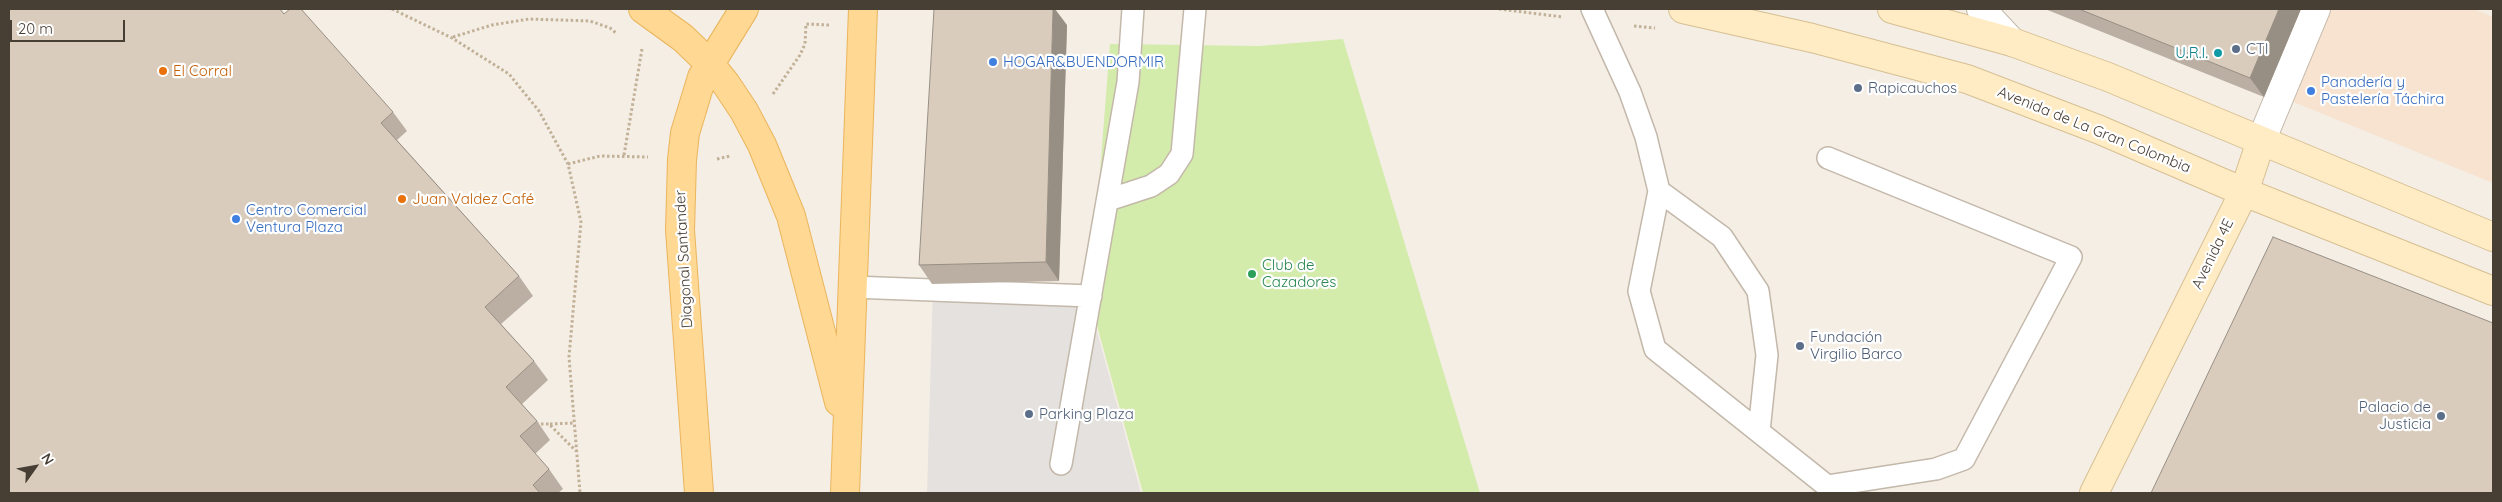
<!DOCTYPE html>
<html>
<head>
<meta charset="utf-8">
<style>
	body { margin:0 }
	#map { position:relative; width:2502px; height:502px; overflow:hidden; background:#f4eee5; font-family:Quicksand,sans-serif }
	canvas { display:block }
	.frame { position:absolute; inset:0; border:10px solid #473e34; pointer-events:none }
	.north { position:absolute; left:10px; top:442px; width:50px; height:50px; -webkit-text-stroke:4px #fff; paint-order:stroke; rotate:58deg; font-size:14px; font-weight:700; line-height:20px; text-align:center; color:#473e34 }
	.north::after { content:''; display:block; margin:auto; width:18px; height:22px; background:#473e34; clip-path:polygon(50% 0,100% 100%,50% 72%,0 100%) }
	.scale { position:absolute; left:10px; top:20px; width:115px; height:22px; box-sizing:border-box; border:2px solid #473e34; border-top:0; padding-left:6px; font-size:15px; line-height:18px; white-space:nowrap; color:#473e34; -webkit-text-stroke:4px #fff; paint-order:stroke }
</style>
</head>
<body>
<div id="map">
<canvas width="2502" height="502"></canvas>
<div class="frame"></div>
<div class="north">N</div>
<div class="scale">20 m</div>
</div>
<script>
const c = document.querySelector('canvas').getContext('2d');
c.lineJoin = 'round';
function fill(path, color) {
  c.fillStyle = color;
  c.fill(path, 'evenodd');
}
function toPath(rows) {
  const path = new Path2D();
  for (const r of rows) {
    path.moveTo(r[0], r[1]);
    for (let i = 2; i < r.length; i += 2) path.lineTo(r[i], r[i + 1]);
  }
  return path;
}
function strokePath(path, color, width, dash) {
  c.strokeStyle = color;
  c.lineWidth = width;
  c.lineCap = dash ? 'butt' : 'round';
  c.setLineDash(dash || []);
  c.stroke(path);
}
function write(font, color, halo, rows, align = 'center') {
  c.font = font + ' Quicksand,sans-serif';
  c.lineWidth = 4.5;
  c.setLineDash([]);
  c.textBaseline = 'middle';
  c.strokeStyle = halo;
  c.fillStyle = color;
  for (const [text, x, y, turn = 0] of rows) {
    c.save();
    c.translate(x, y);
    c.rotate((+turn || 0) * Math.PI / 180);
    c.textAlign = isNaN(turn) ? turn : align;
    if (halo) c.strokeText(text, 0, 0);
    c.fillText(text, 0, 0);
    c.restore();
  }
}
fill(toPath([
	[2331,9,2474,9,2493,17,2493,183,2291,101]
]), '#f7e3cf');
fill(toPath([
	[1343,39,1480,493,1143,493,1090,300,1110,44,1259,46]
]), '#d3ebab');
fill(toPath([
	[933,285,1088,298,1141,493,927,493]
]), '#e4e1de');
const lane = toPath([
	[1592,9,1630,92,1646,137,1659,191,1639,291,1655,349,1827,486,1936,469,1964,459,2071,257,1828,158],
	[1659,191,1722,237,1758,291,1767,355,1759,431],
	[1108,200,1151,186,1169,174,1182,154,1195,9],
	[852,287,1091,296],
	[1061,464,1128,82,1133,9]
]);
const street = toPath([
	[1981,9,2012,42],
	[2261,141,2316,9]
]);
const secondary = toPath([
	[1683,9,1812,38,1967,79,2100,130,2244,192,2493,291],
	[1892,9,2012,42,2108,77,2493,237],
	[2094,493,2244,192,2261,141]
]);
const primary = toPath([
	[643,9,683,38,709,63,726,84,744,111,762,145,791,216,839,402],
	[699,493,680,230,682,160,685,133,702,77,744,9],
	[845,493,863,9]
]);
strokePath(lane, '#c3b8aa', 24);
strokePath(street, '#c3b8aa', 30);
strokePath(secondary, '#d7bf92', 30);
strokePath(primary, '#ebb55c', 30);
strokePath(toPath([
	[392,9,452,38,509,74,539,111,568,164,581,222,569,357,580,493],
	[1499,9,1563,17],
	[1634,26,1655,28],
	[453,37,492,25,529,19,590,21,610,28,616,33],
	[773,94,800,55,805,44,806,24,829,25],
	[624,155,642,49],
	[717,159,730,156],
	[568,164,600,156,648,157],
	[536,424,549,424,576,451],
	[550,424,574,423]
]), '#c2b097', 3, [2.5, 2.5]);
strokePath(lane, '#fff', 21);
strokePath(street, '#fff', 28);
strokePath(secondary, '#ffecc4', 28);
strokePath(primary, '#ffd893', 28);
fill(toPath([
	[2045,9,2301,9,2264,97],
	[284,14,393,112,407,131,397,140,519,276,533,296,501,324,534,361,548,380,522,404,537,421,550,440,535,454,549,469,563,489,558,493,9,493],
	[1067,25,1059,281,932,284,919,265]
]), '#bbafa3');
fill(toPath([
	[1053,9,1055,9,1067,25,1059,281,1046,262],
	[2279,9,2301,9,2264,97,2250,78]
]), '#988f84');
const building = toPath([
	[9,9,280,9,284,14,290,9,301,9,393,112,381,123,519,276,485,307,534,361,506,387,537,421,520,436,549,469,533,485,540,493,9,493,9,9],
	[934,9,1053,9,1046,262,919,265,934,9],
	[2079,9,2279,9,2250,78,2079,9],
	[2273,237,2493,323,2493,493,2151,493,2273,237]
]);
fill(building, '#d9ccbd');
strokePath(building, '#988f84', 1);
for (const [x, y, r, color] of [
	[2236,49,5,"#5c6f8a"],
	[2218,53,5,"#0f9aa8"],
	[993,62,5,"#3f7fe0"],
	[163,71,5,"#e8710a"],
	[1858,88,5,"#5c6f8a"],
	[2311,91,5,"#3f7fe0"],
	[402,199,5,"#e8710a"],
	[236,219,5,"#3f7fe0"],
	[1252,274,5,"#2e9e5b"],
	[1800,346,5,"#5c6f8a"],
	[1029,414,5,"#5c6f8a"],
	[2441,416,5,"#5c6f8a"]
]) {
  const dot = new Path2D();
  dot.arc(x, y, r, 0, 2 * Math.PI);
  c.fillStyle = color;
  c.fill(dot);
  strokePath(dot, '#fff', 2);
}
write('15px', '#4e5e75', '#fff', [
	["CTI",2246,49],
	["Rapicauchos",1868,88],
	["Fundación",1810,337],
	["Virgilio Barco",1810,354],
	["Palacio de",2431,407,"right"],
	["Justicia",2431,424,"right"],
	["Parking Plaza",1039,414]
], 'left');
write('15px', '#0d838f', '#fff', [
	["U.R.I.",2208,53]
], 'right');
write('15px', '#366cbe', '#fff', [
	["HOGAR&BUENDORMIR",1003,62],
	["Panadería y",2321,82],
	["Pastelería Táchira",2321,99],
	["Centro Comercial",246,210],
	["Ventura Plaza",246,227]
], 'left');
write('15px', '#c56008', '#fff', [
	["El Corral",173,71],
	["Juan Valdez Café",412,199]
], 'left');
write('15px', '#473e34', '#fff', [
	["Avenida de La Gran Colombia",2094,130,22],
	["Avenida 4E",2213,254,-64],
	["Diagonal Santander",684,259,-93]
]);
write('15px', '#27864d', '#fff', [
	["Club de",1262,265],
	["Cazadores",1262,282]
], 'left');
</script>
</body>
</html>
